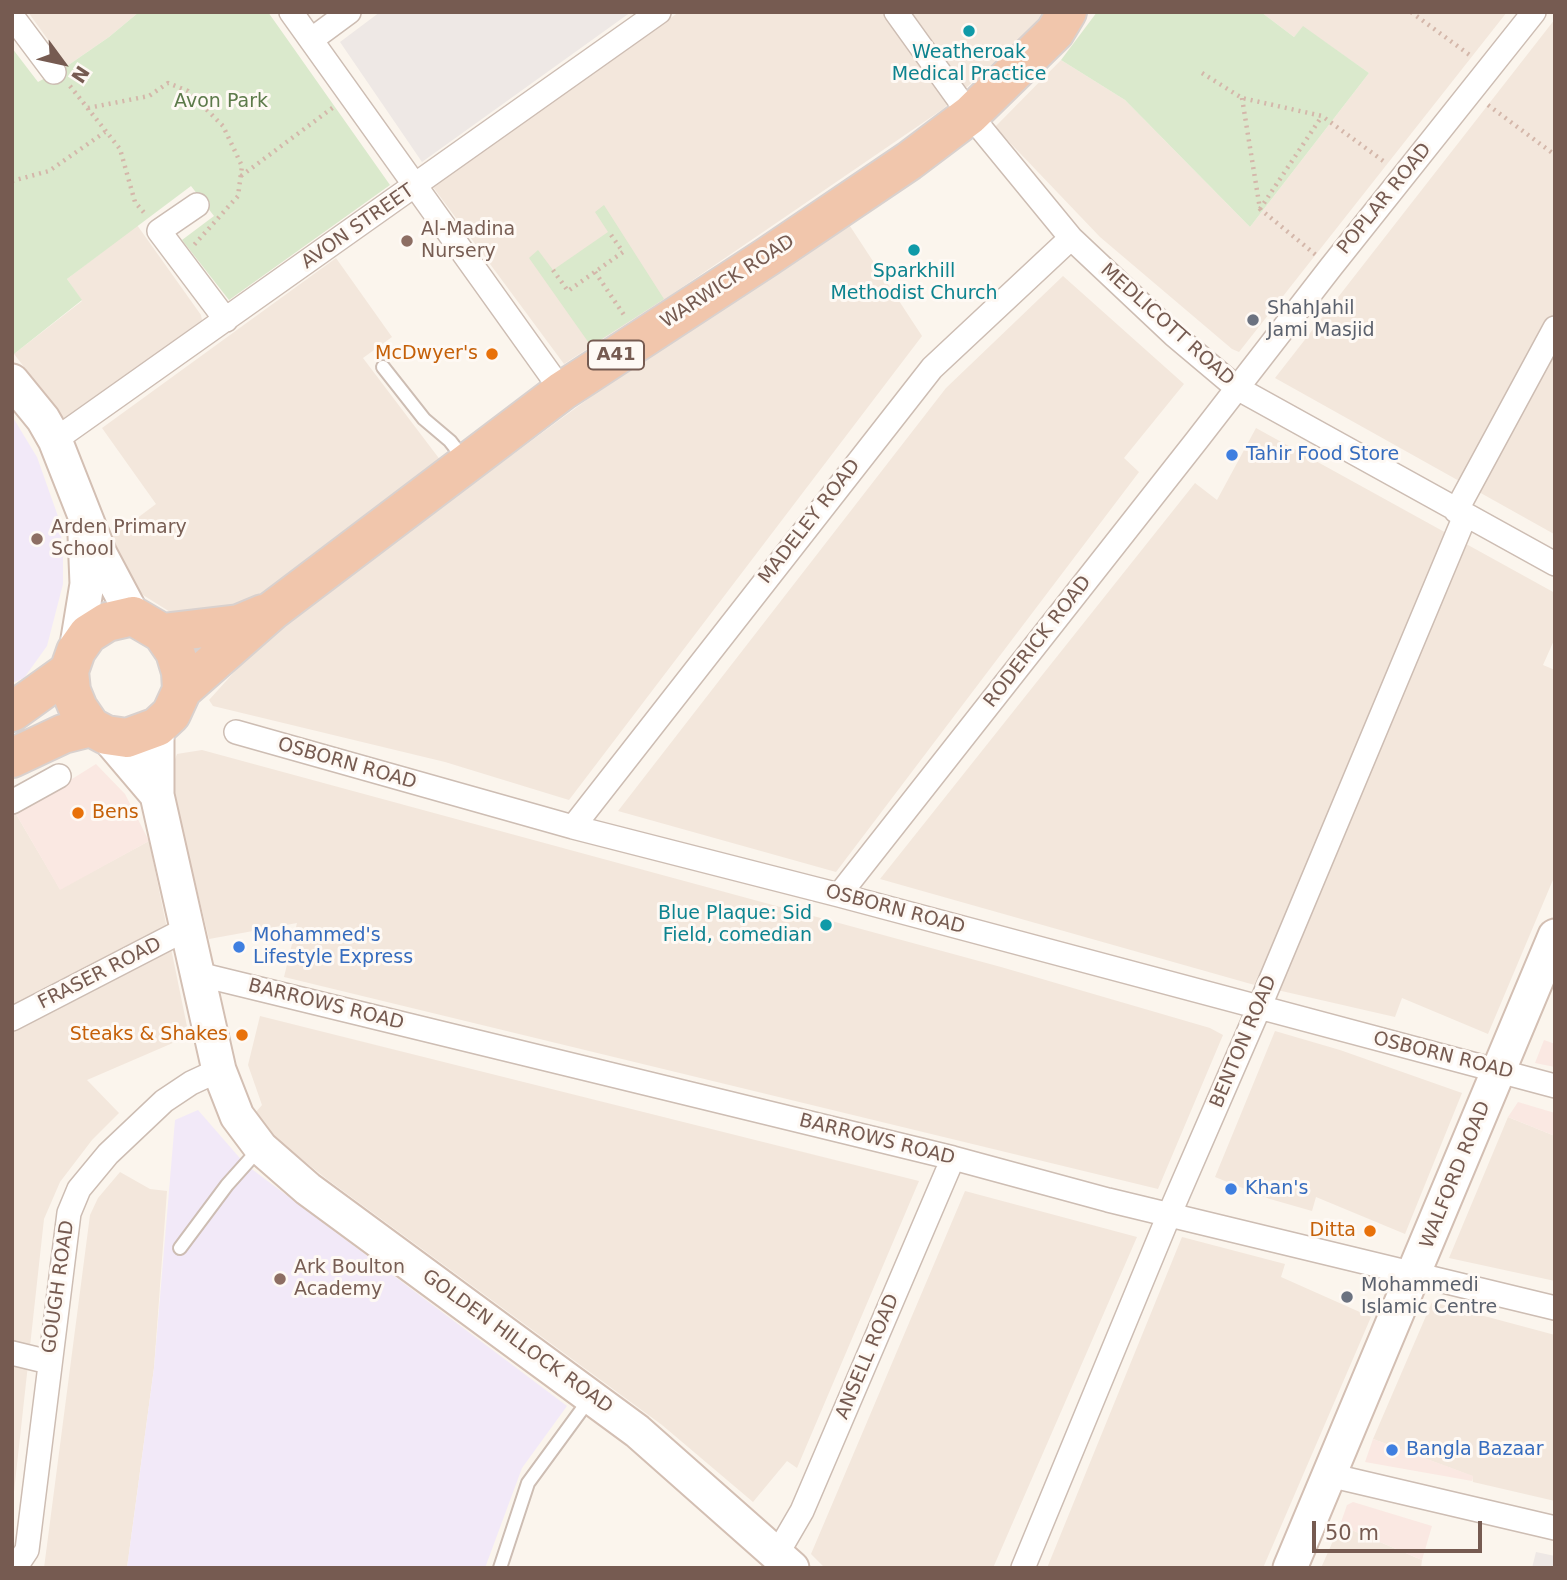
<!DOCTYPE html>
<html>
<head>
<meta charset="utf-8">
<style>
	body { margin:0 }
	#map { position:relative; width:1567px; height:1580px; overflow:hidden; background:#fbf5ed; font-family:"DejaVu Sans",sans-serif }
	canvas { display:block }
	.frame { position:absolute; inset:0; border:14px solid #765b51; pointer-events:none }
	.north { position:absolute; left:28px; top:28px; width:70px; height:70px; -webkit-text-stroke:5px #fef9f4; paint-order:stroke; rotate:123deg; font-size:19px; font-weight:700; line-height:28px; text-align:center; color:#765b51 }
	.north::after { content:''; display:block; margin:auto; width:24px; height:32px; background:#765b51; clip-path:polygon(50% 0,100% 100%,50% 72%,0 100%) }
	.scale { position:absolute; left:1312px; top:1521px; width:170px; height:32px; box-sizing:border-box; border:4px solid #765b51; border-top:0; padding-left:9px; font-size:21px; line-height:24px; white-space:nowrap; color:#765b51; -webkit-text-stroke:5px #fef9f4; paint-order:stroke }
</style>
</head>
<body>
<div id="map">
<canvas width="1567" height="1580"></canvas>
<div class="frame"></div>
<div class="north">N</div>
<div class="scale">50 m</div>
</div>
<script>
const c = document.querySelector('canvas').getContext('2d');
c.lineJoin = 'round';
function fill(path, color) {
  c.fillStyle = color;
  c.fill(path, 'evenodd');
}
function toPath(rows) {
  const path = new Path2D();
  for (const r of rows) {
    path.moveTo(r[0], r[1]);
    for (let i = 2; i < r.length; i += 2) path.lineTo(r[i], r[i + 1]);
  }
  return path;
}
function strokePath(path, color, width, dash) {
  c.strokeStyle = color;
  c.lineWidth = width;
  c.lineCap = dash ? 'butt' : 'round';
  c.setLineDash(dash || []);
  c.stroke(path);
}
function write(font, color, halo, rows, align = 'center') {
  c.font = font + ' "DejaVu Sans",sans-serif';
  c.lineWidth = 6;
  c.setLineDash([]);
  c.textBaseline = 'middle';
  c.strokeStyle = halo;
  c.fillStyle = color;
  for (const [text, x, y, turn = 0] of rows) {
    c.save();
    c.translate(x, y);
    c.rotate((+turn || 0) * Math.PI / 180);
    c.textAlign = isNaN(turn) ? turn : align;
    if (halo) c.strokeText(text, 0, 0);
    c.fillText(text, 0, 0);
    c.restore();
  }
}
fill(toPath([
	[28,12,139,12,109,37,67,66],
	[679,12,1043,12,1037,23,943,109,668,297,564,364,433,187],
	[1261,12,1507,12,1239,352,1232,349,1100,237,995,127,1061,60,1125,100,1250,227,1369,73,1303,27,1294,37],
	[1555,19,1555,532,1554,534,1275,378],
	[848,223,922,336,569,800,445,762,213,706,209,700,245,660,317,599,600,390,765,274],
	[137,225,201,315,202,320,65,420,14,354,82,301,67,279],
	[336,258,392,337,363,358,441,461,286,583,218,612,175,615,143,595,116,567,108,540,156,504,102,428],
	[1063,276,1184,384,1124,458,1139,472,836,872,618,811,946,388],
	[1256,428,1555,593,1555,638,1543,665,1555,670,1555,875,1488,1034,1402,998,1395,1017,1251,984,880,879,1195,483,1217,500],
	[202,750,1001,967,1210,1028,1223,1035,1158,1189,284,977,297,923,209,939,169,775,177,754],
	[16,814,60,889,149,841,189,1036,87,1080,119,1113,92,1140,60,1182,44,1219,12,1510,12,816],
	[260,1016,919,1181,797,1468,787,1461,753,1502,662,1425,328,1180,266,1131,256,1112,262,1105,248,1065],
	[1275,1031,1340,1050,1462,1093,1405,1234,1316,1197,1312,1211,1270,1199,1215,1177],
	[1508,1117,1555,1136,1555,1281,1449,1258],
	[120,1172,150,1189,167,1191,154,1368,127,1568,44,1568,90,1215,98,1198],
	[965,1191,1137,1237,993,1568,825,1568,811,1554],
	[1182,1237,1285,1264,1281,1277,1371,1317,1263,1568,1047,1568],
	[1432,1302,1555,1335,1555,1501,1473,1482,1472,1476,1373,1439],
	[1340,1525,1422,1560,1421,1568,1321,1568]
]), '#f3e7dc');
fill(toPath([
	[96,764,125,794,149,841,60,890,16,814],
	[1544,1040,1555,1044,1555,1067,1535,1063],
	[1518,1102,1555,1113,1555,1136,1508,1117],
	[1373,1439,1473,1476,1472,1481,1365,1462],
	[1353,1502,1432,1526,1422,1560,1340,1525,1347,1505]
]), '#fae8e2');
fill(toPath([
	[380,12,631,12,422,162,340,42],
	[1536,1552,1555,1556,1555,1568,1532,1568]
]), '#eee8e5');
fill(toPath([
	[12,416,37,457,60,522,63,557,63,584,47,646,24,678,12,683],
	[198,1110,245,1164,567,1406,522,1468,485,1568,127,1568,154,1368,175,1120]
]), '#f2e9f8');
fill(toPath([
	[139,12,268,12,390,185,229,300,182,240,214,216,191,186,67,279,82,300,14,354,12,48,38,82,67,66,109,37],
	[1097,12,1261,12,1294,37,1303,26,1369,73,1250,227,1125,100,1061,60],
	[604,205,664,299,591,346,529,258,538,250,553,270,608,232,595,212]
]), '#dae9cc');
const service = toPath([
	[383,367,424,419,450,441,464,459],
	[180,1248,227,1185,260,1148],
	[500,1568,528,1483,591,1397]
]);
const minor = toPath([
	[291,12,562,391],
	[896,12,970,115,1071,238,1174,335,1237,388,1555,564],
	[12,16,54,72],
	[311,40,349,12],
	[197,205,159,231,226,320],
	[55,440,659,12],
	[1456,511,1555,328],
	[236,732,573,827,839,895,1555,1086],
	[12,802,59,776],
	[573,827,932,368,1071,238],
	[839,895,1197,440,1331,267,1534,12],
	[198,974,953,1158,1108,1200,1555,1308],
	[12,1019,188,928],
	[12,1353,49,1362],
	[1329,1475,1555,1528],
	[777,1554,802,1511,953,1158],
	[15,1568,27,1550,69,1213,79,1189,108,1154,164,1101,191,1083,219,1070],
	[1023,1568,1169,1215,1259,1008,1465,516]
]);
const secondary = toPath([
	[12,381,43,419,55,440,100,554,133,616],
	[76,651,87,584,85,535],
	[157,727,157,795,219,1070,237,1116,261,1148,308,1189,637,1431,792,1568],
	[106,735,157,795],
	[1290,1568,1555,936]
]);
const trunk = toPath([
	[133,616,162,633,175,652,181,672,182,690,171,714,157,727,127,738,106,735,91,727,78,708,71,691,69,671,76,651,88,634,107,622,133,616],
	[162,633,239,624,263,614],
	[182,690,273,610,562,391,767,257,909,161,970,115,1055,32,1067,12],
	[12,712,69,671],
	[12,758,63,734,91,727]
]);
strokePath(service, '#cdbdb3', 16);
strokePath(minor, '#cdbdb3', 26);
strokePath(secondary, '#d3bfb3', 37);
strokePath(trunk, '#d9d1ce', 42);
strokePath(toPath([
	[1411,12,1471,56],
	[1202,73,1242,98,1322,116,1386,163],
	[70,86,120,149,135,202,146,215],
	[1242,98,1260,209,1316,255],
	[1488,105,1555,155],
	[88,108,149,96,168,83,188,91,223,126,242,166,238,196,194,245],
	[241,176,335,106],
	[12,181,49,171,105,132],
	[1260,209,1322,116],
	[553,270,568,291,623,252,609,232],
	[595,272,624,315]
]), '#d4b7aa', 4.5, [2, 5]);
strokePath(service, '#fff', 12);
strokePath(minor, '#fff', 23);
strokePath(secondary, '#fff', 33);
strokePath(trunk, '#f1c6ac', 38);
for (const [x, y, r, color] of [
	[969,31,7,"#0f9aa8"],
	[407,241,7,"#8d6e63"],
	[914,250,7,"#0f9aa8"],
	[1253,320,7,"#6b7280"],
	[492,354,7,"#e8710a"],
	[1232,455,7,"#3f7fe0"],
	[37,539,7,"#8d6e63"],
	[78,813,7,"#e8710a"],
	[826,925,7,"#0f9aa8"],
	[239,947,7,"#3f7fe0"],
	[242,1035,7,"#e8710a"],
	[1231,1189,7,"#3f7fe0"],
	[1370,1231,7,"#e8710a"],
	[280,1279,7,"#8d6e63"],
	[1347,1297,7,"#6b7280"],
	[1392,1450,7,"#3f7fe0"]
]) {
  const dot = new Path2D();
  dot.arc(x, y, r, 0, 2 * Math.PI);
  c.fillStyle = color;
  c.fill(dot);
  strokePath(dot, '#fef9f4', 2.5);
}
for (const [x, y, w] of [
	[616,355,56]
]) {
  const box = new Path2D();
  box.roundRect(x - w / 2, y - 14.5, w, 29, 5);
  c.fillStyle = '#fef9f4';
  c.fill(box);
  strokePath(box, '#765b51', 2);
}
write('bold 18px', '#765b51', null, [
	["A41",616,355]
]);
write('19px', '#0d838f', '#fef9f4', [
	["Weatheroak",969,53],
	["Medical Practice",969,75],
	["Sparkhill",914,272],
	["Methodist Church",914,294],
	["Blue Plaque: Sid",812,914,"right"],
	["Field, comedian",812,936,"right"]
]);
write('19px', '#5c7a4a', '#fef9f4', [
	["Avon Park",221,102]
]);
write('19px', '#765b51', '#fef9f4', [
	["POPLAR ROAD",1385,199,-51],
	["AVON STREET",358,227,-35],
	["WARWICK ROAD",728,282,-33],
	["MEDLICOTT ROAD",1167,325,42],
	["MADELEY ROAD",810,522,-52],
	["RODERICK ROAD",1038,642,-52],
	["OSBORN ROAD",347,764,16],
	["OSBORN ROAD",895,910,15],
	["FRASER ROAD",100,974,-27],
	["BARROWS ROAD",326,1005,14],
	["BENTON ROAD",1244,1042,-67],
	["OSBORN ROAD",1443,1056,14],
	["BARROWS ROAD",877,1140,14],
	["WALFORD ROAD",1456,1175,-68],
	["GOUGH ROAD",59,1287,-82],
	["GOLDEN HILLOCK ROAD",517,1342,36],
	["ANSELL ROAD",868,1357,-67]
]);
write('19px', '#785e54', '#fef9f4', [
	["Al-Madina",421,230],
	["Nursery",421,252],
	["Arden Primary",51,528],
	["School",51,550],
	["Ark Boulton",294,1268],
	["Academy",294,1290]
], 'left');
write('19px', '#5b616d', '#fef9f4', [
	["ShahJahil",1267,309],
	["Jami Masjid",1267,331],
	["Mohammedi",1361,1286],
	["Islamic Centre",1361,1308]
], 'left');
write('19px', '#c56008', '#fef9f4', [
	["McDwyer's",478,354],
	["Bens",92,813,"left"],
	["Steaks & Shakes",228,1035],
	["Ditta",1356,1231]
], 'right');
write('19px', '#366cbe', '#fef9f4', [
	["Tahir Food Store",1246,455],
	["Mohammed's",253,936],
	["Lifestyle Express",253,958],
	["Khan's",1245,1189],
	["Bangla Bazaar",1406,1450]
], 'left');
</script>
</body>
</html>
